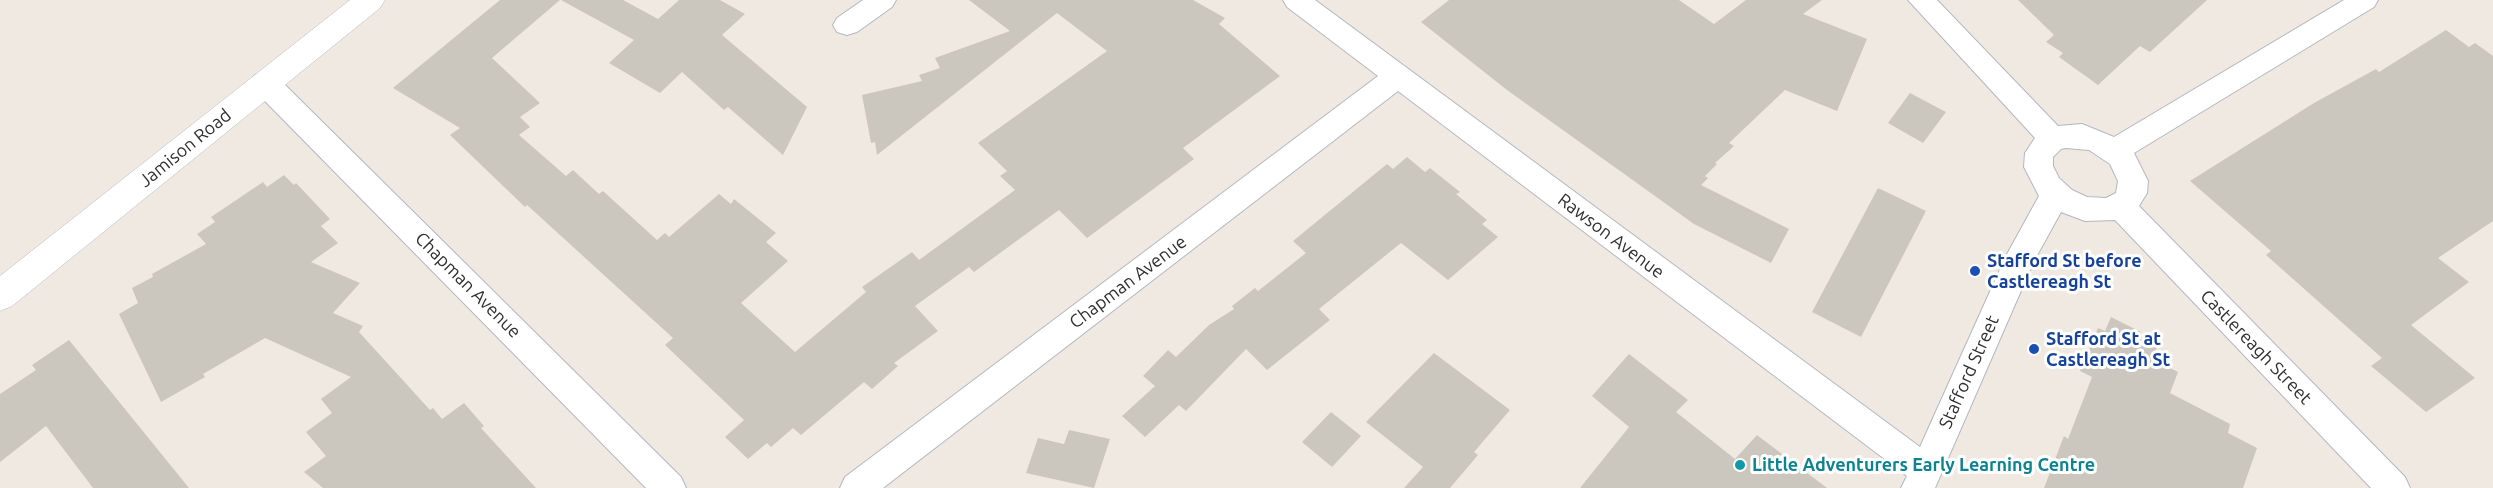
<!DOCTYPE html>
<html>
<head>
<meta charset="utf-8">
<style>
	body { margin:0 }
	canvas { display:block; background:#efe9e1 }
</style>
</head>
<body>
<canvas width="2493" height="488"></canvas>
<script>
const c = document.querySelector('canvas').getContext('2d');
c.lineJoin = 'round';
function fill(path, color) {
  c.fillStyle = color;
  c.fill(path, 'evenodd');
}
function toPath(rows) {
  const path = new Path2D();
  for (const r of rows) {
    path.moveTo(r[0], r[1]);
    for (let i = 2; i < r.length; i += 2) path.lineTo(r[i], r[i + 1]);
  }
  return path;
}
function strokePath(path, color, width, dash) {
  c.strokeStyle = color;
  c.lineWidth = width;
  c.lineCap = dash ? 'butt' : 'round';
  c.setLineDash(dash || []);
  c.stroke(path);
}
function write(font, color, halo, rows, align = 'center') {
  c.font = font + ' Ubuntu,sans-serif';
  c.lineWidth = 6;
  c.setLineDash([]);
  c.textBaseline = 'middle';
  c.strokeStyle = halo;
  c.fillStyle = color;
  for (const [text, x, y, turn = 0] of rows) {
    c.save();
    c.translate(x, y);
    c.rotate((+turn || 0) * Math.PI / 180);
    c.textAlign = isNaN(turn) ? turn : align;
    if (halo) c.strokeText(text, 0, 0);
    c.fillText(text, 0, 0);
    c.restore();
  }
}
fill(toPath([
	[500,0,560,0,492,58,540,103,520,117,530,127,519,135,566,176,573,170,599,194,603,191,657,240,665,233,669,237,719,194,731,204,734,199,776,233,766,242,788,261,741,303,795,352,866,292,862,287,912,252,919,260,1015,190,1000,176,1007,171,978,143,1107,51,1057,13,877,155,875,142,871,143,862,95,922,81,919,75,940,68,935,58,1010,31,969,0,1193,0,1225,18,1219,24,1280,76,1183,148,1194,159,1087,238,1059,210,974,272,969,267,915,306,938,331,894,363,898,366,872,389,864,382,801,435,793,428,771,447,767,443,748,459,725,437,744,420,665,345,673,338,527,205,525,207,450,135,460,128,393,88],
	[561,0,623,0,658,19,679,0,720,0,745,14,722,35,807,107,783,155,728,107,724,110,682,72,660,93,609,63,634,40],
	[1449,0,1679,0,1714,24,1746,0,1822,0,1803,14,1867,39,1837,111,1785,90,1729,143,1734,146,1715,163,1717,164,1705,176,1708,178,1701,185,1789,229,1771,263,1694,224,1507,90,1421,22],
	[2018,0,2207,0,2150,52,2140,46,2098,85,2059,57,2063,53,2046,42,2054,35],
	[2446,30,2469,47,2475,43,2493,56,2493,221,2438,258,2469,282,2411,325,2475,378,2426,412,2371,366,2382,358,2266,255,2271,251,2190,181,2314,103,2376,69,2379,72],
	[1910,93,1946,112,1923,143,1888,123],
	[1407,157,1425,172,1430,168,1460,192,1456,194,1487,220,1482,224,1498,237,1448,280,1401,243,1319,309,1330,320,1267,370,1246,349,1186,411,1179,405,1145,437,1122,416,1155,386,1143,376,1168,350,1176,357,1209,325,1234,309,1232,306,1255,288,1258,291,1306,253,1293,241,1387,164,1393,169],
	[284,175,294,185,296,183,330,219,321,226,338,243,311,262,360,283,333,313,363,326,359,332,430,410,433,408,442,419,464,403,484,426,481,428,536,488,323,488,304,472,326,456,306,432,332,413,321,399,351,377,265,338,203,374,205,377,161,402,119,314,138,303,132,288,153,277,152,274,206,244,197,234,215,222,211,217,263,182,267,187],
	[1878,188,1926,211,1861,337,1812,312],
	[2111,317,2141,332,2139,338,2157,348,2152,359,2178,372,2170,393,2230,424,2228,433,2257,448,2243,488,2044,488,2064,436,2068,439,2092,377,2080,371,2098,328,2105,331],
	[69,340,189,488,93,488,46,426,0,462,0,394,36,370,32,365],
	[1434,353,1510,410,1474,452,1478,455,1450,488,1404,488,1423,467,1366,422],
	[1629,354,1688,400,1676,412,1735,459,1757,435,1827,488,1580,488,1629,427,1592,396],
	[1331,412,1361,436,1332,467,1302,442],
	[1069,430,1110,439,1094,488,1026,473,1038,438,1064,444]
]), '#cbc7bf');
const street = toPath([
	[863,0,896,0,892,7,857,32,847,35,837,32,833,25,837,18,863,0],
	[1283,0,1315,0,1920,447,2006,256,2039,196,2024,167,2025,153,2035,138,1908,0,1937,0,2058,126,2082,124,2114,137,2344,0,2378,0,2374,7,2134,153,2148,181,2147,193,2139,206,2405,477,2410,488,2371,488,2115,220,2085,221,2061,212,2034,261,1935,488,1901,488,1907,476,1398,91,883,488,840,488,845,477,1378,76,1287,7,1283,0],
	[2066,148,2089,150,2110,164,2118,181,2116,193,2106,198,2087,197,2072,190,2059,178,2053,166,2053,157,2061,149,2066,148],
	[265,72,275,75,681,477,686,488,646,488,255,91,251,83,255,75,265,72]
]);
const secondary = toPath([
	[350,0,385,0,380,8,12,306,0,311,0,276,350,0]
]);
strokePath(street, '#b4b7c1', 2);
strokePath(secondary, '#b4b7c1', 1);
fill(street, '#fff');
fill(secondary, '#fff');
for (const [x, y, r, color] of [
	[1975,271,6,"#1a4fb4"],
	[2034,349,6,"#1a4fb4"],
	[1740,465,6,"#0f9aa8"]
]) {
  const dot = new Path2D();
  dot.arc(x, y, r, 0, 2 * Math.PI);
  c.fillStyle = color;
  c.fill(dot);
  strokePath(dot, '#fff', 2);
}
write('18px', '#2e2e2e', '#fff', [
	["Jamison Road",185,148,-39],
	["Rawson Avenue",1611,236,37],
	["Chapman Avenue",1128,282,-37],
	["Chapman Avenue",468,285,45],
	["Castlereagh Street",2256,347,46],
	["Stafford Street",1969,372,-66]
]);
write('bold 18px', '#164399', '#fff', [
	["Stafford St before",1987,261],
	["Castlereagh St",1987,282],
	["Stafford St at",2046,339],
	["Castlereagh St",2046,360]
], 'left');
write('bold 18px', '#0d838f', '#fff', [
	["Little Adventurers Early Learning Centre",1752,465]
], 'left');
</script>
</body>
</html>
